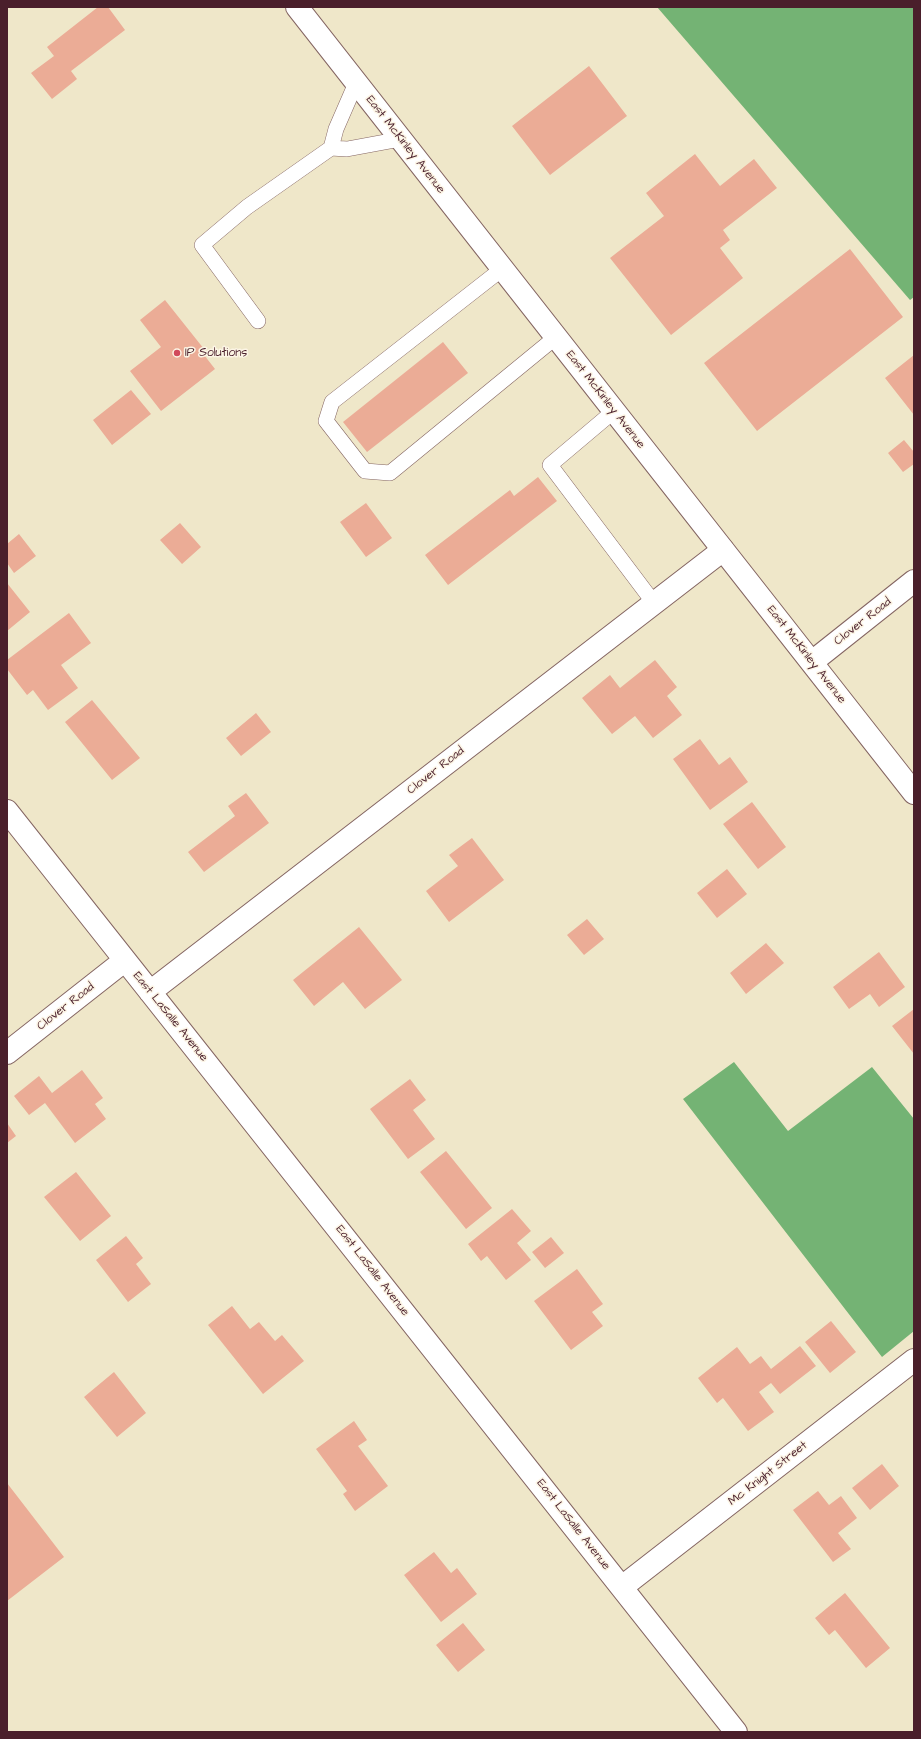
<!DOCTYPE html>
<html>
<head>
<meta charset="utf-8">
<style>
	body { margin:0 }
	#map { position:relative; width:921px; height:1739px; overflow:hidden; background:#efe7c9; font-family:"Architects Daughter",sans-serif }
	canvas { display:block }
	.frame { position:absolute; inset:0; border:8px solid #4a1f2b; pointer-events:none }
</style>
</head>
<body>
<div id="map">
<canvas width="921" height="1739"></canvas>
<div class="frame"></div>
</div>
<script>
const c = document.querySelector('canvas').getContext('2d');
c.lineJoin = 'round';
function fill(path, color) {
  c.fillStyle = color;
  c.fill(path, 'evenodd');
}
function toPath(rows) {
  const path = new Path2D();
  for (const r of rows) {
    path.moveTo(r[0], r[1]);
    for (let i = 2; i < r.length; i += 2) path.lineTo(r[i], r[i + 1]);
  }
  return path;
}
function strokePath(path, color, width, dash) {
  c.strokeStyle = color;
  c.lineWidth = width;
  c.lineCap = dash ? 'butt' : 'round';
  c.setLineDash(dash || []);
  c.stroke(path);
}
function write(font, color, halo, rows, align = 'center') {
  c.font = font + ' "Architects Daughter",sans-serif';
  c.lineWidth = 3;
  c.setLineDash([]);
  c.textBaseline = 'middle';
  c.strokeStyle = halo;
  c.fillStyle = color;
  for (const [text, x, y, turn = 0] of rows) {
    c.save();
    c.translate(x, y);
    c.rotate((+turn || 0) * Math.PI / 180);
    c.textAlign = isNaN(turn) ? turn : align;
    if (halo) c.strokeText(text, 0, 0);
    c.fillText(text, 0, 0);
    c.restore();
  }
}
fill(toPath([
	[657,7,914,7,914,297,910,300],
	[734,1062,788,1131,872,1067,914,1119,914,1331,882,1357,683,1099]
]), '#74b374');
fill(toPath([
	[98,7,108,7,125,30,71,71,77,79,52,99,31,73,54,56,47,47],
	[589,66,627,116,550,175,512,126],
	[695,154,720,186,754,159,777,188,723,230,730,240,720,248,743,278,671,335,610,258,664,216,646,193],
	[850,249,903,317,757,431,704,363],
	[165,300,204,349,201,351,215,369,161,411,130,371,161,347,140,320],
	[443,342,468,373,367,452,343,422],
	[914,355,914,415,885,378],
	[131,390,151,414,112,445,93,420],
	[904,440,914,452,914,464,903,472,888,453],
	[538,477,557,501,448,585,425,555,510,490,514,496],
	[366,503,392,538,366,557,340,522],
	[180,523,201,547,182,564,160,540],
	[19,534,36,556,14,573,7,563,7,544],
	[7,583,30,612,7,631],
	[69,613,91,643,61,665,78,688,48,710,33,690,27,695,7,669,7,660],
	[655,660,677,687,667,696,682,715,653,738,635,716,612,734,582,698,610,675,620,688],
	[92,700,140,758,112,780,65,722],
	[256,713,271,732,241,756,226,738],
	[700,739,719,765,730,757,748,782,710,810,673,759],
	[246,793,269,823,204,872,188,852,235,816,228,806],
	[752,802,786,847,758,869,723,824],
	[472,838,504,880,449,922,426,891,458,866,449,855],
	[727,869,747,894,717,918,697,893],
	[587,919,604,939,584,955,567,935],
	[359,927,402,980,365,1009,343,982,314,1006,293,980],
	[766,943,784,963,746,994,730,973],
	[879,952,905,987,879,1007,870,994,849,1009,833,987],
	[914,1009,914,1054,892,1026],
	[82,1070,103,1098,95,1104,106,1119,75,1143,45,1103,29,1115,14,1096,39,1076,52,1093],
	[410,1079,426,1100,413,1110,435,1139,408,1159,370,1109],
	[7,1123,16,1136,7,1143],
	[446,1151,492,1208,466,1229,420,1172],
	[76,1172,111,1216,80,1241,44,1197],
	[512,1209,531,1231,517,1243,531,1260,506,1280,487,1256,481,1261,468,1244],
	[126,1236,143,1258,136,1264,151,1284,128,1302,96,1260],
	[551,1237,564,1253,545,1268,532,1252],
	[577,1269,603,1304,592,1312,603,1326,571,1350,534,1301],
	[232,1306,250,1329,259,1322,275,1341,282,1335,304,1361,263,1394,208,1325],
	[831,1321,856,1352,830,1373,805,1342],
	[800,1346,816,1366,780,1394,771,1383,759,1392,774,1412,748,1431,723,1398,717,1403,698,1378,737,1347,750,1364,761,1356,771,1369],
	[114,1372,146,1413,117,1437,84,1397],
	[354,1421,367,1440,358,1446,388,1486,355,1511,343,1494,347,1491,316,1449],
	[882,1464,899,1486,870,1510,852,1488],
	[7,1483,64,1557,7,1601],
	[818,1491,829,1505,841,1496,857,1518,838,1533,851,1549,833,1562,793,1510],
	[434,1552,451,1573,457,1568,477,1594,441,1622,404,1575],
	[845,1593,890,1648,866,1668,835,1630,829,1635,815,1618],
	[463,1623,485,1650,458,1672,436,1645]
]), '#ebac96');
const service = toPath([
	[331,148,336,129,356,83],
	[502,269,332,402,326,421,365,471,390,473,556,337],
	[258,321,202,245,247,207,331,148,347,149,401,139],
	[614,411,550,465,654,603]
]);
const minor = toPath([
	[812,662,914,581],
	[7,811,736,1732],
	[150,992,723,550],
	[7,1053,124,961],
	[622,1587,914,1360]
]);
const primary = toPath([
	[297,7,914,793]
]);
strokePath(service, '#846562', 16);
strokePath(minor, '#846562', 24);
strokePath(primary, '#846562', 24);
strokePath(service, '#fff', 15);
strokePath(minor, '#fff', 22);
strokePath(primary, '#fff', 22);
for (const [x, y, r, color] of [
	[177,353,4,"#d1495b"]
]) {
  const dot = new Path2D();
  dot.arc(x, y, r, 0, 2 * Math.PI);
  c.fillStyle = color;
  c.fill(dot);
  strokePath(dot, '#fcf5e5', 1.5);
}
write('12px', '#4a1f2b', '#fcf5e5', [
	["East McKinley Avenue",405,145,52],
	["East McKinley Avenue",605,400,52],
	["Clover Road",863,622,-38],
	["East McKinley Avenue",806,655,52],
	["Clover Road",436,771,-38],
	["Clover Road",66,1007,-38],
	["East LaSalle Avenue",170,1017,51],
	["East LaSalle Avenue",372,1271,52],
	["Mc Knight Street",768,1474,-38],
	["East LaSalle Avenue",573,1525,52]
]);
write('12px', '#4a1f2b', '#fcf5e5', [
	["IP Solutions",185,353]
], 'left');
</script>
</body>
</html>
